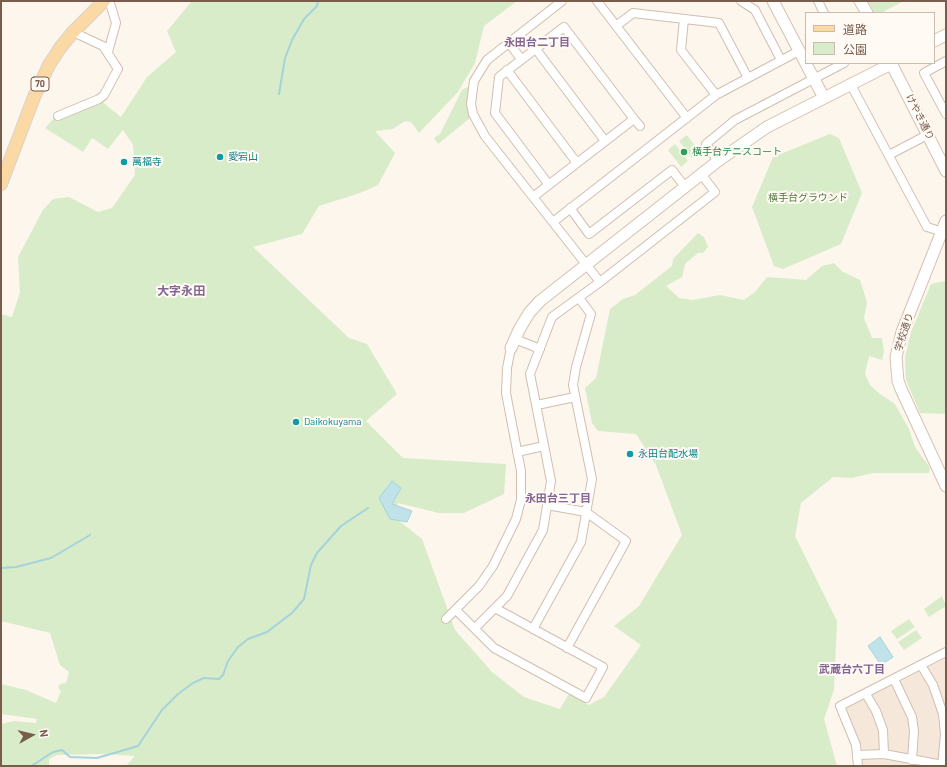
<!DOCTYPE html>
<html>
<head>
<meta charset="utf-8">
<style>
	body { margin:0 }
	#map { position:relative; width:947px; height:767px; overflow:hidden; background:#fdf6ec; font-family:Barlow,"Noto Sans JP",sans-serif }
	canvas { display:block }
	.frame { position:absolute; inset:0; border:2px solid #7a5c4d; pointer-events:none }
	.legend { position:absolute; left:805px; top:12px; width:130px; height:52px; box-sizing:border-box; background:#fffaf3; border:1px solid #cabbb1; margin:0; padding:5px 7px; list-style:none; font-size:12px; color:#7a5c4d }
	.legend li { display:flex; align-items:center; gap:8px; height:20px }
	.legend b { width:20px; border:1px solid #cabbb1 }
	.north { position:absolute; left:12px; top:715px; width:40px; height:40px; -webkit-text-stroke:3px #fffaf3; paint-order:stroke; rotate:82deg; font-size:11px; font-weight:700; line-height:16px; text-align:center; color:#7a5c4d }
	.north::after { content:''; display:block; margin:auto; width:14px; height:18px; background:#7a5c4d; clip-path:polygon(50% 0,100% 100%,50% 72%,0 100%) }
</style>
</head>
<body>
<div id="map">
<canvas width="947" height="767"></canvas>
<div class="frame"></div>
<ul class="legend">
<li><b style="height:5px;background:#fbd9a5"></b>道路</li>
<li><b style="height:11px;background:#d8ecc9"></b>公園</li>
</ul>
<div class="north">N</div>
</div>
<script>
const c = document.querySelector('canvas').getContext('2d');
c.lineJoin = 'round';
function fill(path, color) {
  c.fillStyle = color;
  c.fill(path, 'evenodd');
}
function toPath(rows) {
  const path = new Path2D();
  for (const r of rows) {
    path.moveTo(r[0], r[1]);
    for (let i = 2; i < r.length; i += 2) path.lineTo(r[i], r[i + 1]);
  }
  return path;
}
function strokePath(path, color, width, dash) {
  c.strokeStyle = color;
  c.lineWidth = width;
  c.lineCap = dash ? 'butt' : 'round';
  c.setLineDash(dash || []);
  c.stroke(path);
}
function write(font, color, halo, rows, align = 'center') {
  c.font = font + ' Barlow,"Noto Sans JP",sans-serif';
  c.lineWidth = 4;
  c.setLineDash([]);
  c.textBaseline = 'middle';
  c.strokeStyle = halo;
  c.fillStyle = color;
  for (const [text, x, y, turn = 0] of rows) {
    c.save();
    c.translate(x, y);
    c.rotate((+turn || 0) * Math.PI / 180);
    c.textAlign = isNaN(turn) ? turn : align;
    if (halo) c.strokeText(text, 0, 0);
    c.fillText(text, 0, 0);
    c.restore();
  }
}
fill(toPath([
	[946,652,946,733,942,766,855,766,856,745,840,706]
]), '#f5e8da');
fill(toPath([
	[192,1,517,1,484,26,475,63,458,92,419,133,411,122,405,121,393,129,375,131,395,153,378,185,360,193,319,206,302,234,253,247,349,338,367,344,397,394,366,421,403,458,506,464,504,494,464,513,439,513,398,503,393,516,422,539,455,630,492,672,524,697,560,709,569,694,589,705,604,697,641,645,614,626,639,606,682,535,656,465,636,434,598,431,592,423,585,388,596,378,610,309,623,299,635,295,672,266,673,259,698,233,704,237,708,247,703,253,698,253,685,264,682,277,666,286,679,298,693,300,720,295,744,300,755,292,767,277,806,280,822,266,834,263,843,272,860,280,867,302,864,318,872,338,882,338,884,352,882,360,869,356,865,374,870,385,880,394,895,404,909,429,915,447,930,468,929,473,873,473,852,478,833,477,801,503,795,536,837,621,834,690,824,719,837,766,126,766,135,756,101,754,57,755,49,759,49,766,1,766,1,724,14,721,36,723,37,719,1,714,1,684,26,690,56,703,61,691,58,688,60,684,66,683,69,672,60,665,50,633,1,621,1,314,12,317,20,292,18,257,43,210,53,199,69,197,98,212,112,208,135,175,133,145,123,130,108,149,92,138,83,152,45,128,54,118,59,122,64,115,100,100,121,117,147,77,176,52,167,31],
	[868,1,904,1,881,13,874,13],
	[469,86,470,118,438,144,434,138,440,134,462,90],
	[830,134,839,138,862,193,841,244,783,269,774,266,752,207,773,157],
	[687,135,700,152,692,158,679,141],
	[675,144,688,161,681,167,668,150],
	[946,281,946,414,920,413,906,380,905,357,911,332,931,284],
	[942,596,946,606,929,617,924,609],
	[909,619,915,627,897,639,891,631],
	[916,630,922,638,904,650,898,642]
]), '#d8ecc9');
const water = toPath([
	[392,481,401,488,392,504,412,511,407,522,390,519,379,498,392,481],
	[880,637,893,657,881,665,868,646,880,637]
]);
fill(water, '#bfe3e8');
strokePath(water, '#a5d3da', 1);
strokePath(toPath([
	[279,94,285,58,292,40,304,19,317,6,318,1],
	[1,568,16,567,51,558,90,535],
	[33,765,53,752,62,750,70,757,97,758,138,746,162,710,178,694,193,683,204,678,219,679,223,675,228,661,238,647,248,639,267,632,292,613,304,599,311,565,317,553,341,526,368,508],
	[10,766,34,766]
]), '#a5d3da', 2);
const street = toPath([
	[108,1,110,3,116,23,108,52],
	[562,1,487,60,474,81,471,104,473,114,485,136,600,282],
	[597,1,687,118],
	[741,1,755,10,781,60],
	[818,1,824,13],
	[684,19,681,50,716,95],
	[616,26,633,13,719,23,748,78],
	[509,43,521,59],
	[535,48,605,141],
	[946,61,924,73,946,114],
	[507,70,577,163],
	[851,85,927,227,943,232],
	[58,116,99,99,104,95,118,69,103,46,73,32],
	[634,119,640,126],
	[889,155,929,134],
	[718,161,706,144,735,120,844,63],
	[533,197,634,119,564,27,499,77,495,113,549,185],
	[570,208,589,234,672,170,685,187],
	[553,222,716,95,799,51],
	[515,339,540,349],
	[537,405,575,397],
	[517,452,544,446],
	[547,505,586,512,626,541,567,648],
	[456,610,494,648,586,698,603,667,495,608],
	[446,619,479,586,493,566,516,519,521,500,521,471,506,393,507,368,511,348],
	[475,628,507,596,543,530,551,481,530,374,552,317,600,282,715,192,701,174],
	[533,629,581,542,592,479,573,385,576,367,591,314,579,298],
	[921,665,933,685,943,714,945,734,942,766],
	[894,679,912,717,914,731,912,760],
	[866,694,876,711,883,730,884,754],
	[858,755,884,754,943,765],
	[858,766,856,745,840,706,946,652]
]);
const secondary = toPath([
	[773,1,824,98],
	[860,1,867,13],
	[934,41,946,35],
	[891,63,946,171],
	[946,221,902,332,896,357,898,381,901,389,946,486],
	[511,348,519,330,529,313,540,301,718,161,767,127,893,63]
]);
const primary = toPath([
	[1,184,34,97,49,65,60,48,73,32,104,1]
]);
strokePath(street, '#d1beb0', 10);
strokePath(secondary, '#d6c0b0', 13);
strokePath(primary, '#dad1cd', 14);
strokePath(street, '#fff', 8);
strokePath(secondary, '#fff', 11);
strokePath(primary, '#fbd9a5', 12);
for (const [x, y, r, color] of [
	[684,152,4,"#2e9e5b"],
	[220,157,4,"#0f9aa8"],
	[124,162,4,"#0f9aa8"],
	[296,422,4,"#0f9aa8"],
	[630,454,4,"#0f9aa8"]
]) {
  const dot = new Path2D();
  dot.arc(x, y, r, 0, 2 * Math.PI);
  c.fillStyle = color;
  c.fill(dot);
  strokePath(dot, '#fffaf3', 1.5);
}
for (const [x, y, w] of [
	[40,84,18]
]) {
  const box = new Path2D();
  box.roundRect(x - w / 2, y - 7, w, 14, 3);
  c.fillStyle = '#fffaf3';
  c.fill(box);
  strokePath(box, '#7a5c4d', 1);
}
write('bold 9px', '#7a5c4d', null, [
	["70",40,84]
]);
write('10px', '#7a5c4d', '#fffaf3', [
	["けやき通り",920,117,63],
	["学校通り",904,332,-72]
]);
write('10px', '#27864d', '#fffaf3', [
	["横手台テニスコート",692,152]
], 'left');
write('10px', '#0d838f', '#fffaf3', [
	["愛宕山",228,157],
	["萬福寺",132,162],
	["Daikokuyama",304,422],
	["永田台配水場",638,454]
], 'left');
write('10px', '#537a41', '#fffaf3', [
	["横手台グラウンド",808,198]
]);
write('bold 11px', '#846695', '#fffaf3', [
	["永田台二丁目",537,42],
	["永田台三丁目",558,498],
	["武蔵台六丁目",852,669]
]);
write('bold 12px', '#846695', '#fffaf3', [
	["大字永田",181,291]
]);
</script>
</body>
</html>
